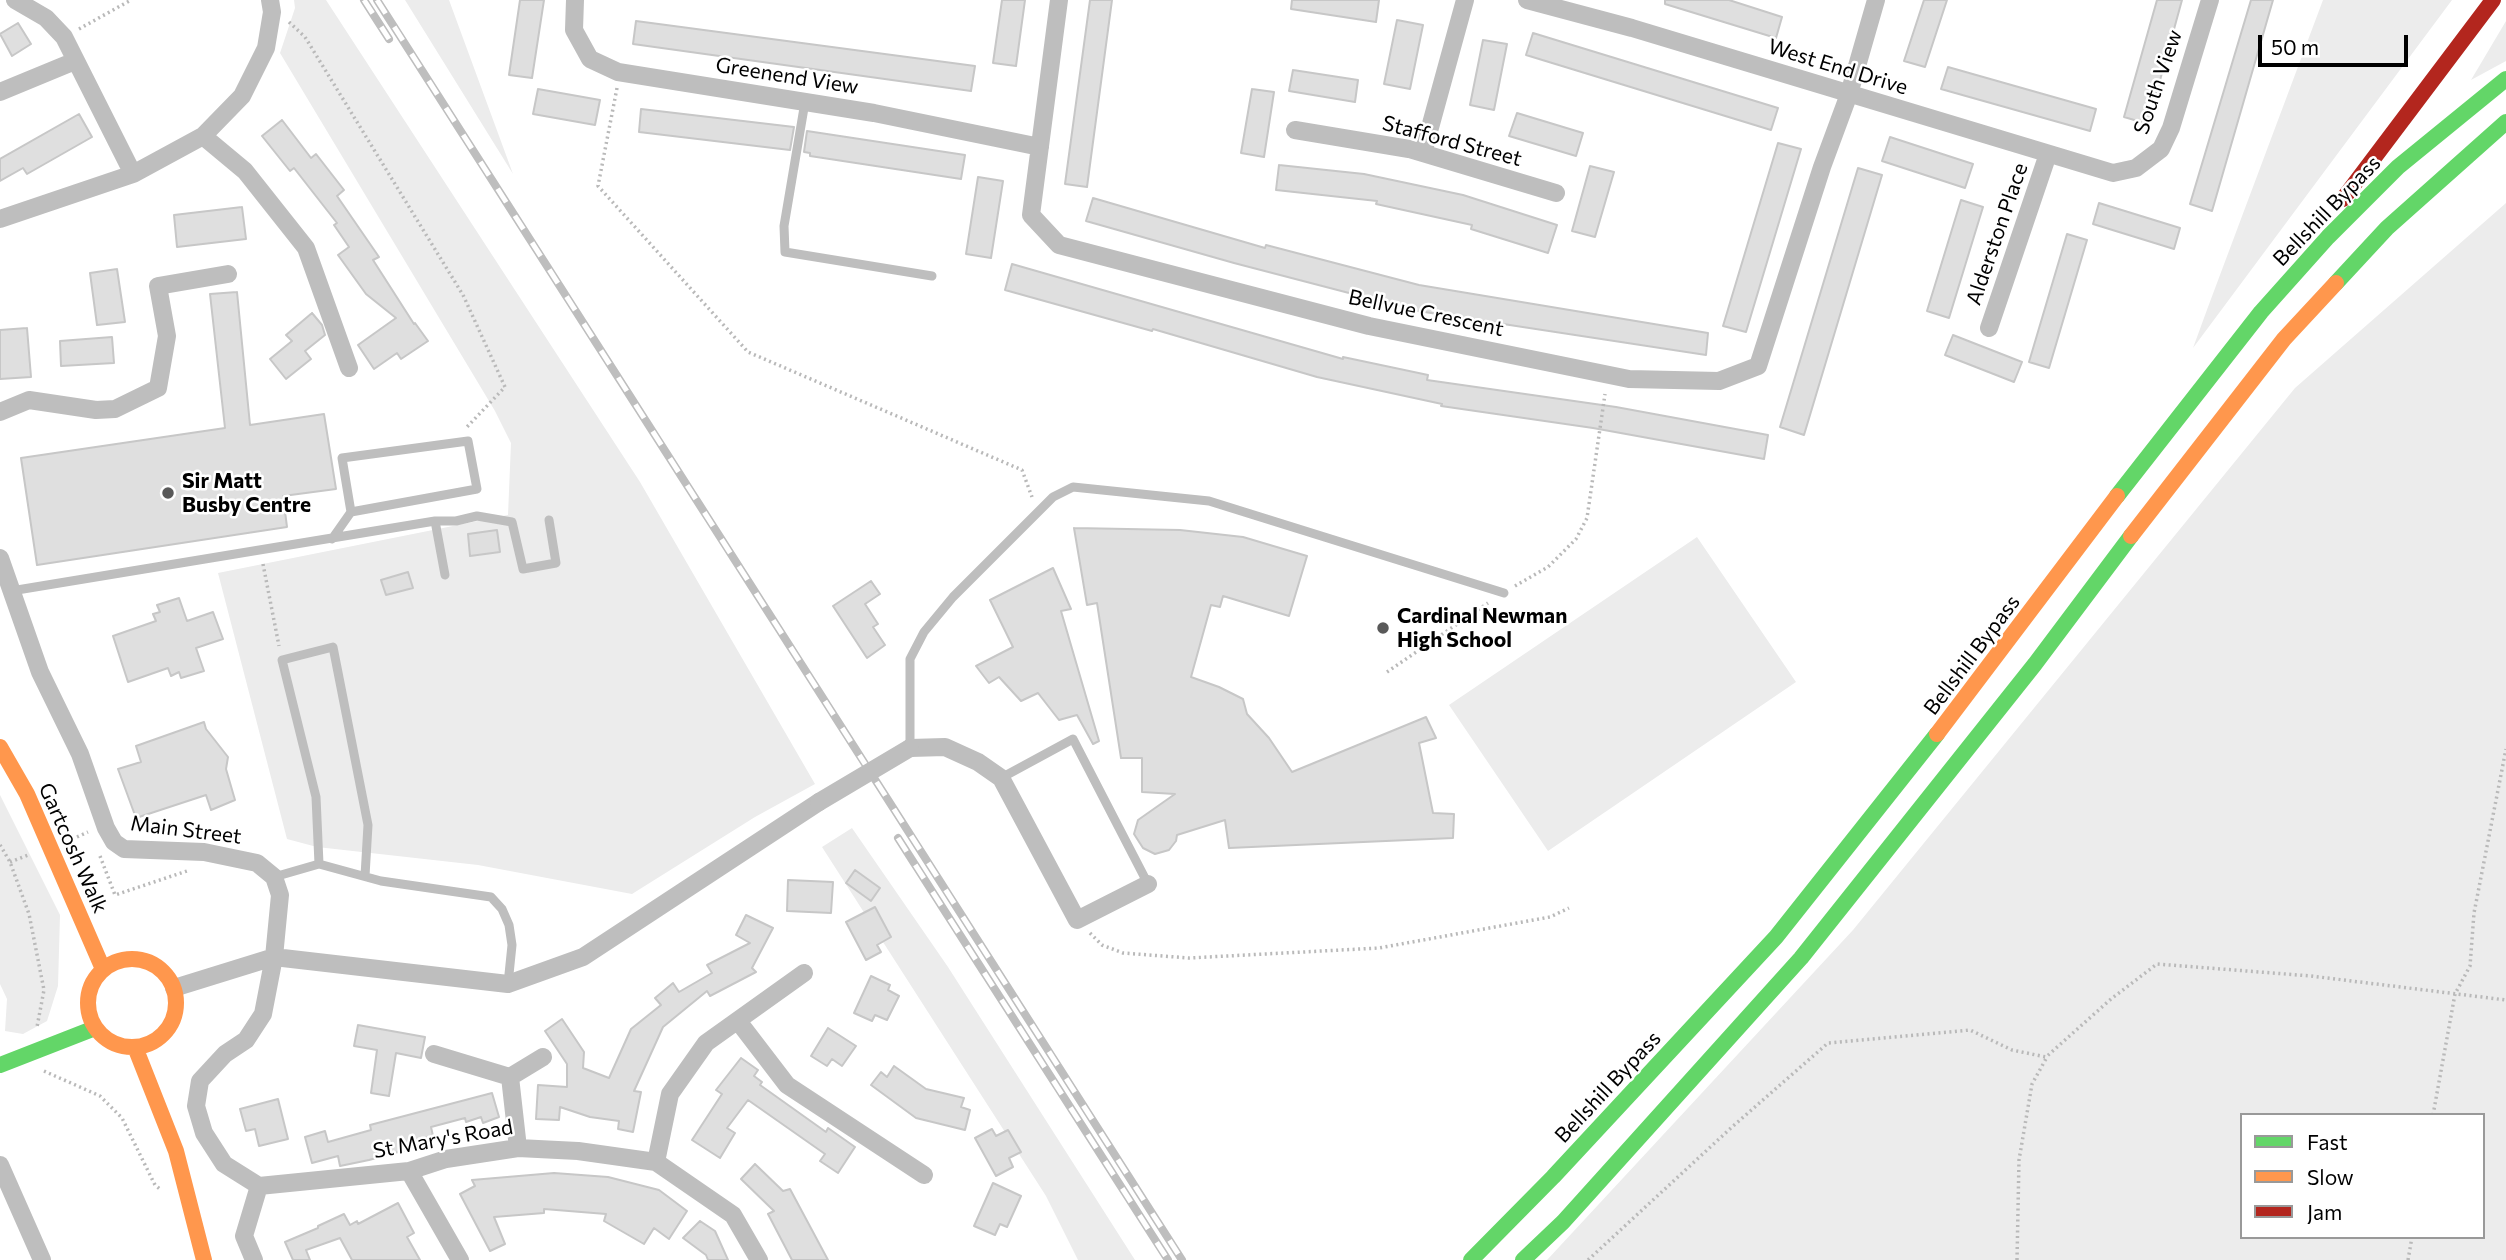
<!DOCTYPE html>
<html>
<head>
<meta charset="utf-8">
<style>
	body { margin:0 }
	#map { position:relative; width:2506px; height:1260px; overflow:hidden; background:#fff; font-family:Commissioner,sans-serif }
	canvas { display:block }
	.legend { position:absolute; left:2240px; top:1113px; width:245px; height:126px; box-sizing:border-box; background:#fff; border:2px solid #999; margin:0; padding:9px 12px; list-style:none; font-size:21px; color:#000 }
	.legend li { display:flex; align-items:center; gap:14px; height:35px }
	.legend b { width:35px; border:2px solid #999 }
	.scale { position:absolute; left:2258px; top:35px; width:150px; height:32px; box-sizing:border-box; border:4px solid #000; border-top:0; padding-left:9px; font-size:21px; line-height:24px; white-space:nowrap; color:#000; -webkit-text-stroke:5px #fff; paint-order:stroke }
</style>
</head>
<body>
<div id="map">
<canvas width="2506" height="1260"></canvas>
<ul class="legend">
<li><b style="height:9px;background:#63d668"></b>Fast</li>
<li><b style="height:9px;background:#ff974d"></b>Slow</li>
<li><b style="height:9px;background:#b3261e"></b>Jam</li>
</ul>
<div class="scale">50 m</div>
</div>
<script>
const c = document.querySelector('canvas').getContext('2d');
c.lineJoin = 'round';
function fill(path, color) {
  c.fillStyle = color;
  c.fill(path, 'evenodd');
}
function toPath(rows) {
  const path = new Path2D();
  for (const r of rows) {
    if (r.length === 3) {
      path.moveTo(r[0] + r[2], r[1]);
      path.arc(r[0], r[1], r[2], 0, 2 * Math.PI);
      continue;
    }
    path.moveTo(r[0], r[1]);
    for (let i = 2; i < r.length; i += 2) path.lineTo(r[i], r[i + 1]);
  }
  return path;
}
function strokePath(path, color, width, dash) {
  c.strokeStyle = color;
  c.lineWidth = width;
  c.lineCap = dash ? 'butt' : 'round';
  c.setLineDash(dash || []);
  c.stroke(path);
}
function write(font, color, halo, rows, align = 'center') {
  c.font = font + ' Commissioner,sans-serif';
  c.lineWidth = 5;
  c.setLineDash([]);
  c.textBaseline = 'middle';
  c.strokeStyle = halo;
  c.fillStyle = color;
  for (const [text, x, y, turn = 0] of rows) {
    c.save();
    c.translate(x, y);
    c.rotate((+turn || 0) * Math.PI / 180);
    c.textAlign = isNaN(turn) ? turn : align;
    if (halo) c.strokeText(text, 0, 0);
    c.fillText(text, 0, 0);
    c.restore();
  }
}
fill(toPath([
	[294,0,326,0,640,482,815,784,755,817,632,894,478,865,317,847,287,839,218,573,508,515,511,443,495,411,280,53,295,8],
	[405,0,449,0,513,174],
	[2323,0,2452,0,2193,348,2208,307],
	[2506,21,2506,61,2471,80],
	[2506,203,2506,1260,1547,1260,1853,930,2295,388],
	[2242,1115,2483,1115,2483,1237,2242,1237],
	[1697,537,1796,682,1548,851,1449,705],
	[0,795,60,915,58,986,47,1021,23,1034,5,1031,7,999,0,984],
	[852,828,948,967,1135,1260,1078,1260,1046,1196,822,847]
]), '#ececec');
const building = toPath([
	[520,0,544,0,532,78,509,75,520,0],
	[1002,0,1025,0,1016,66,993,63,1002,0],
	[1090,0,1112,0,1087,187,1065,184,1090,0],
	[1292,0,1379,0,1376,22,1291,9,1292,0],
	[1665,0,1729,0,1782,17,1776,38,1665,4,1665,0],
	[1924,0,1947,0,1925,67,1904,61,1924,0],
	[2157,0,2182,0,2148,124,2124,117,2157,0],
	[2251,0,2273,0,2212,211,2190,204,2251,0],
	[1397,20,1423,25,1410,89,1384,84,1397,20],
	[636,21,975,66,971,91,633,44,636,21],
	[18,23,31,44,12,56,0,34,18,23],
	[1533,33,1778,108,1771,130,1526,55,1533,33],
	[1483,40,1507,44,1494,110,1470,105,1483,40],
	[1948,67,2096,109,2090,131,1941,89,1948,67],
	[1293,70,1358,80,1355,102,1289,91,1293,70],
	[538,89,600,100,595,125,533,114,538,89],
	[1252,89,1274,92,1264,157,1241,153,1252,89],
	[641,109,794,127,790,150,639,132,641,109],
	[1517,113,1583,133,1576,156,1509,136,1517,113],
	[79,114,92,137,27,174,23,168,0,181,0,159,79,114],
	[282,120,311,158,316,154,344,190,337,196,379,257,373,260,414,324,415,323,428,341,401,359,397,353,374,369,358,345,396,318,366,294,338,255,349,247,334,225,337,223,294,168,290,171,262,136,282,120],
	[807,131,965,155,961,179,810,156,810,153,804,152,807,131],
	[1890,137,1973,164,1965,188,1882,161,1890,137],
	[1778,143,1801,149,1746,332,1723,326,1778,143],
	[1279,165,1364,174,1463,195,1557,225,1548,253,1471,229,1472,225,1376,204,1377,201,1276,190,1279,165],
	[1590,166,1614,172,1595,237,1572,231,1590,166],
	[1858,168,1882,175,1804,435,1780,427,1858,168],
	[978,177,1003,181,991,258,966,254,978,177],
	[1093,198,1265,248,1266,245,1419,285,1708,333,1706,355,1418,311,1234,263,1086,221,1093,198],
	[1961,200,1983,207,1949,318,1927,311,1961,200],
	[2099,203,2180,228,2174,249,2093,224,2099,203],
	[242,207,246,239,177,247,174,215,242,207],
	[2067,234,2087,240,2049,368,2029,362,2067,234],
	[1012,264,1343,359,1343,357,1428,375,1427,380,1616,407,1768,435,1764,459,1593,428,1441,406,1442,404,1317,377,1153,329,1152,331,1005,290,1012,264],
	[117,269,125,322,97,325,90,273,117,269],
	[237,292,250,425,324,414,336,489,283,496,287,527,37,565,21,458,225,428,210,294,237,292],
	[312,313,322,325,325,335,305,351,311,359,286,379,270,359,292,341,286,335,312,313],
	[27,328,31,377,0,379,0,330,27,328],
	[1953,335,2022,362,2014,382,1945,355,1953,335],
	[112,337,114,363,61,366,60,341,112,337],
	[1074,528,1180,530,1243,537,1307,556,1289,616,1223,596,1220,607,1211,605,1191,677,1219,687,1243,699,1247,714,1269,738,1292,772,1426,717,1436,738,1419,743,1433,813,1454,814,1453,838,1229,848,1225,820,1177,835,1176,841,1169,850,1155,854,1143,848,1134,834,1138,820,1175,794,1142,792,1142,758,1121,758,1097,603,1087,605,1074,528],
	[497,530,500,552,470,556,468,534,497,530],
	[1053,568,1071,609,1061,611,1099,741,1093,744,1077,715,1059,720,1038,693,1021,701,999,677,989,683,976,666,1013,647,990,600,1053,568],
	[408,572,413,588,386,595,381,580,408,572],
	[871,581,880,594,865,604,878,624,873,627,885,645,867,658,833,606,871,581],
	[179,598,187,621,213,612,223,639,196,648,204,671,181,678,179,672,171,676,168,668,128,682,113,636,156,621,153,614,160,612,157,605,179,598],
	[204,722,206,729,228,757,226,769,235,800,211,810,206,795,136,818,118,769,141,762,136,746,204,722],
	[855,870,880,888,871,901,846,883,855,870],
	[788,880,833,882,831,913,787,911,788,880],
	[875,907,891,937,877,945,881,952,866,960,846,922,875,907],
	[746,915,773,928,752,968,756,972,710,996,707,991,663,1027,634,1091,641,1092,633,1132,618,1129,619,1121,590,1117,560,1107,559,1120,536,1119,538,1085,567,1087,567,1064,545,1031,562,1019,584,1052,583,1068,609,1078,631,1029,661,1005,655,998,673,983,679,992,712,973,707,965,750,943,736,935,746,915],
	[871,976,890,985,888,990,899,996,887,1020,875,1015,872,1021,854,1013,871,976],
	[358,1025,425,1037,421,1058,396,1053,389,1096,371,1093,377,1050,354,1046,358,1025],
	[828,1028,856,1046,842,1066,832,1059,827,1066,811,1056,828,1028],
	[741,1058,758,1070,754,1076,762,1082,760,1085,826,1132,828,1128,855,1147,838,1173,820,1161,825,1154,748,1100,727,1128,735,1133,720,1158,692,1140,722,1094,716,1090,741,1058],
	[894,1066,926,1089,964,1098,961,1107,970,1110,965,1130,916,1118,871,1085,881,1072,887,1077,894,1066],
	[492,1093,499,1117,483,1123,481,1117,466,1122,465,1118,431,1127,433,1136,412,1141,413,1148,369,1160,340,1166,338,1156,312,1163,305,1137,325,1131,328,1142,371,1130,370,1125,492,1093],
	[278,1099,288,1139,259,1146,255,1129,246,1131,240,1109,278,1099],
	[992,1129,996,1136,1008,1130,1021,1152,1009,1158,1013,1167,996,1176,975,1138,992,1129],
	[755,1164,783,1191,790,1189,828,1260,792,1260,768,1214,774,1211,741,1179,755,1164],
	[554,1173,608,1177,659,1190,687,1211,669,1239,654,1228,644,1244,604,1221,606,1214,544,1209,544,1213,494,1217,505,1244,490,1251,460,1194,475,1186,472,1180,554,1173],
	[993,1183,1021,1196,1007,1227,1000,1224,995,1235,974,1226,993,1183],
	[398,1203,414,1233,407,1237,420,1260,352,1260,340,1238,306,1250,310,1260,293,1260,285,1242,318,1228,318,1226,344,1214,350,1225,357,1221,358,1224,398,1203],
	[700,1221,715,1231,728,1260,708,1260,706,1255,683,1238,700,1221]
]);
fill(building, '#dfdfdf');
strokePath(building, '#c7c7c7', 2);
strokePath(toPath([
	[289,22,305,37,463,295,505,387,466,428],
	[79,29,131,0],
	[617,88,598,186,748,352,1022,470,1032,497],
	[263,564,279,646],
	[1515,586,1548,567,1576,539,1587,518,1605,394],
	[1387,672,1488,603],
	[77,837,88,832],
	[0,845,10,862,29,914,44,990,37,1027],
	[100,856,115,895,187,871],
	[10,862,28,855],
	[1090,933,1102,945,1123,953,1189,958,1379,948,1550,917,1569,908],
	[44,1071,100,1096,122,1118,155,1185,161,1190],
	[2433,1115,2455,994,2470,966,2474,913,2506,749],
	[1588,1260,1732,1127,1828,1043,1970,1030,2012,1050,2046,1057,2111,999,2157,964,2311,976,2506,1000],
	[2017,1260,2019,1160,2032,1084,2047,1057],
	[2408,1260,2412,1237]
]), '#b9b9b9', 3.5, [2, 3.5]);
strokePath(toPath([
	[805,102,784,226,785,252,932,276],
	[435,521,456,521,477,516,512,522,523,569,556,563,549,520],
	[332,539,351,512,342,458,468,441,477,489,351,512],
	[11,591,435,521,445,575],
	[910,748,910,659,924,632,953,597,1053,497,1073,487,1209,501,1504,593],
	[1001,778,1073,739,1148,884],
	[319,864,316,797,282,660,333,647,368,825,365,876],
	[274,877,319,864,381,881,491,897,502,909,509,925,512,945,508,984]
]), '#bebebe', 9);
strokePath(toPath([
	[15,0,46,18,64,37,133,174],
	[575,0,574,30,590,59,618,72,874,113,1040,147],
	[1059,0,1031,215,1059,245,1369,326,1629,379,1719,381,1758,366,1822,167,1849,94,1876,0],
	[1527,0,1632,28,2113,173,2136,168,2161,149,2171,128,2210,0],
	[0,92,75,61],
	[1295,130,1409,149,1556,193],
	[203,136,245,171,306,248,349,368],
	[1423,153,1465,0],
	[0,219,133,174,203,136,242,96,266,48,272,12,270,0],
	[1989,328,2048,154],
	[0,412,29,400,96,410,115,409,158,388,167,336,158,286,228,274],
	[0,558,40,672,80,754,106,828,114,842,124,849,204,852,257,863,274,877,280,895,274,957,263,1014,246,1040,225,1054,200,1081,196,1106,204,1133,224,1164,259,1186],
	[910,748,945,747,978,762,1001,778,1077,920,1148,884],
	[174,988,274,957,508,984,583,957,819,802],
	[738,1021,787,1085,924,1175],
	[434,1054,510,1077,518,1148],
	[510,1077,543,1057],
	[656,1162,670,1094,706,1043,804,973],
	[0,1165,42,1260],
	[409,1171,460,1260],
	[259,1186,409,1171,446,1159,518,1148,578,1151,656,1162,733,1215,759,1260],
	[254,1260,244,1236,259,1186]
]), '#bebebe', 18);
strokePath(toPath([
	[2336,283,2387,228,2506,122],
	[2117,496,2261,312,2328,237,2398,167,2506,79],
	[0,1065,95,1028],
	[1471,1260,1553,1177,1776,937,1937,734],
	[1523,1260,1563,1222,1801,958,2035,664,2131,536]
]), '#63d668', 16);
strokePath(toPath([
	[2131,536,2284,339,2336,283],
	[1937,734,2117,496],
	[0,747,27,794,103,969],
	[132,1003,44],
	[135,1047,176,1151,204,1260]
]), '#ff974d', 16);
strokePath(toPath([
	[2343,199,2493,0]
]), '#b3261e', 16);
const rail = toPath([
	[364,0,389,39],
	[377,0,1182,1260],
	[898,838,1168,1260]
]);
strokePath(rail, '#bebebe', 8);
strokePath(rail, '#fff', 5, [16]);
strokePath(toPath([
	[819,802,910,748]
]), '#bebebe', 18);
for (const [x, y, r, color] of [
	[168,493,7,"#595959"],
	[1383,628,7,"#595959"]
]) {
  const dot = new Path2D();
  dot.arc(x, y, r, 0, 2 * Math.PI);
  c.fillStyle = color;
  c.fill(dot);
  strokePath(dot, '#fff', 2.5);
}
write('21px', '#000', '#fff', [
	["West End Drive",1838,67,17],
	["Greenend View",787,76,9],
	["South View",2158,82,-71],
	["Stafford Street",1452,141,15],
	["Bellshill Bypass",2327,211,-46],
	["Alderston Place",1997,234,-71],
	["Bellvue Crescent",1426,313,12],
	["Bellshill Bypass",1972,655,-53],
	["Main Street",186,830,7],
	["Gartcosh Walk",73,848,66],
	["Bellshill Bypass",1608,1087,-47],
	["St Mary's Road",443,1139,-10]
]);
write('bold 21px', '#000', '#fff', [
	["Sir Matt",182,481],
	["Busby Centre",182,505],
	["Cardinal Newman",1397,616],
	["High School",1397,640]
], 'left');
</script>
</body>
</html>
